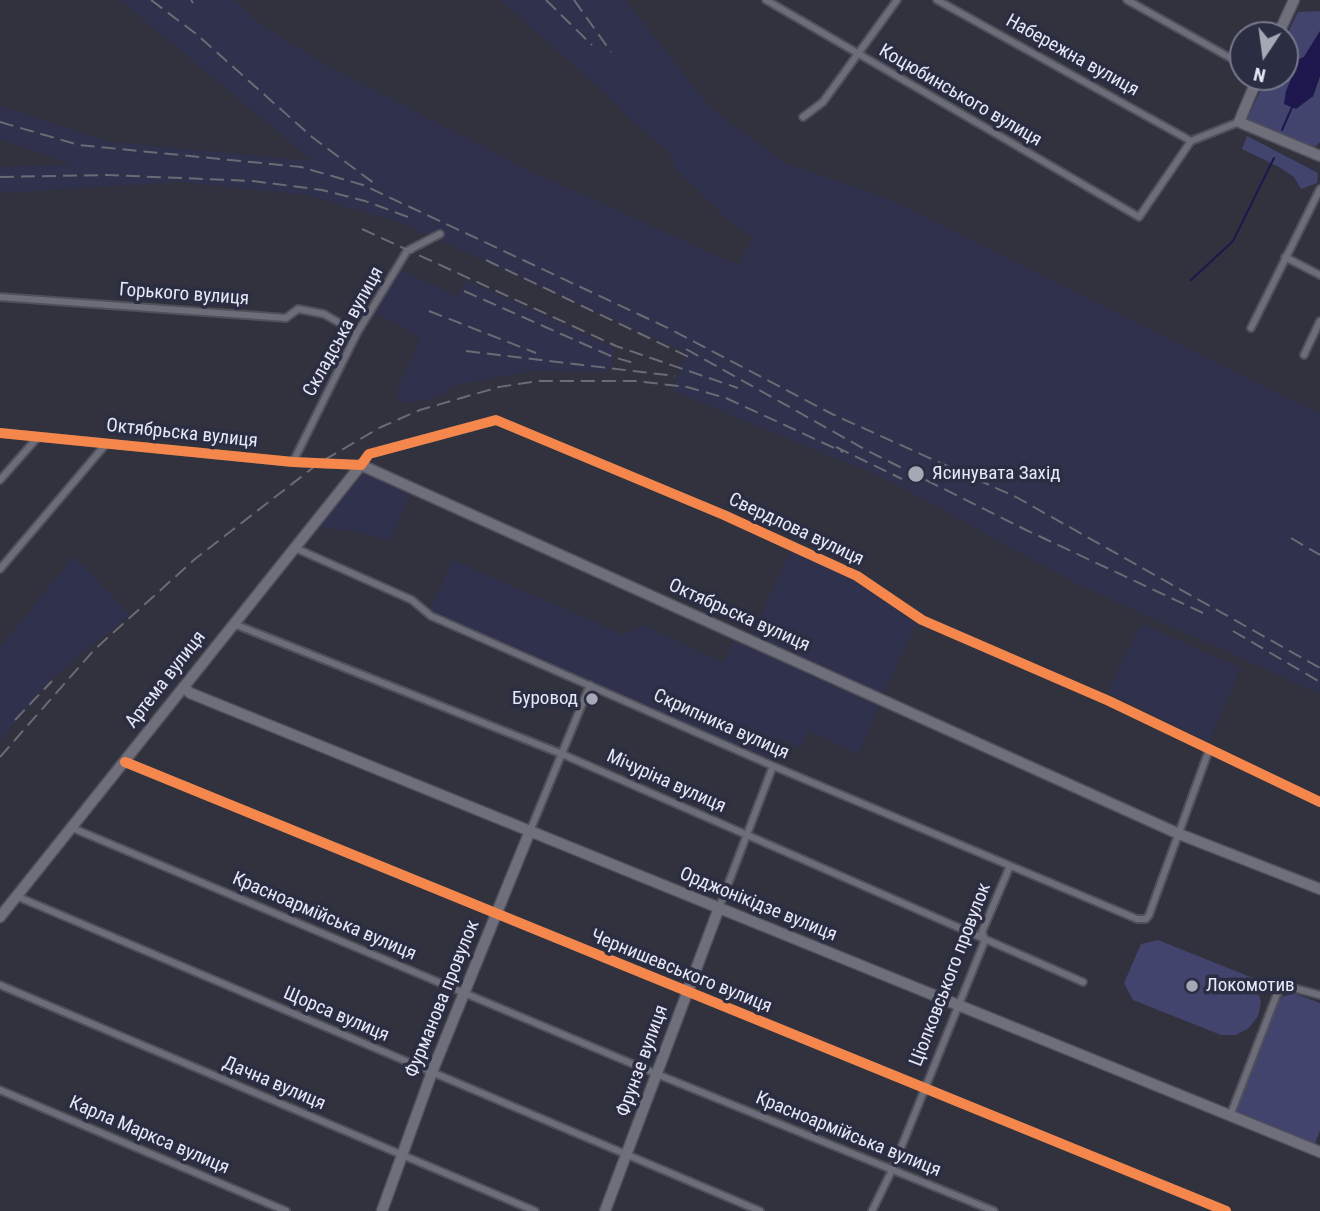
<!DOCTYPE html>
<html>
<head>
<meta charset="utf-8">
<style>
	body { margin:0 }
	#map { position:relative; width:1320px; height:1211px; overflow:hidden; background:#31323d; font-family:"Roboto Condensed",sans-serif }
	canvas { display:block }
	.north { position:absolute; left:1229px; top:21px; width:70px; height:70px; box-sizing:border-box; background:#2b2d43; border:2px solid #76788b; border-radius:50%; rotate:193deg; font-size:19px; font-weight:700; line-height:28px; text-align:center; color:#e6e8f6 }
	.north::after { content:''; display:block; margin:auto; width:24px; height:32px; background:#a7a8b5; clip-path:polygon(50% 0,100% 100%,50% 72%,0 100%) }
</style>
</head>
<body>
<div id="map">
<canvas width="1320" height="1211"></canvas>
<div class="north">N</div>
</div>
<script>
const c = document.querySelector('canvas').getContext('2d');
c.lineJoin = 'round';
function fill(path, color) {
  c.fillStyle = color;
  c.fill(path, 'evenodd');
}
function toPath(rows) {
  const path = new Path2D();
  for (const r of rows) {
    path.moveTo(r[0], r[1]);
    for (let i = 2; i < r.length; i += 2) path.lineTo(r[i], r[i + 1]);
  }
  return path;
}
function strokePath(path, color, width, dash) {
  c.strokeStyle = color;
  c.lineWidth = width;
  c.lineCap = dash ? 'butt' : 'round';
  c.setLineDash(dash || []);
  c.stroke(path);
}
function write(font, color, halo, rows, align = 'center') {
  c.font = font + ' "Roboto Condensed",sans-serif';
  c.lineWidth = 7;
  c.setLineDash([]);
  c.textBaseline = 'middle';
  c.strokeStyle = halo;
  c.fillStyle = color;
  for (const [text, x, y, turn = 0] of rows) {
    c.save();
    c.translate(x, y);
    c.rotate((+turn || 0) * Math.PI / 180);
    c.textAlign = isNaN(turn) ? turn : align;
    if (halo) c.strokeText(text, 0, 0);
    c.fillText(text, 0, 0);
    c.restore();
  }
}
fill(toPath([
	[120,0,235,0,257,22,333,69,533,172,738,265,753,237,730,222,675,168,669,151,629,119,607,95,500,0,626,0,711,109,783,162,884,197,1320,413,1320,694,1079,585,890,481,673,391,685,352,401,223,306,195,180,182,0,193,0,167,72,164,0,139,0,106,111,142,313,161],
	[397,269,458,296,466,280,549,317,615,348,611,367,608,372,533,371,455,385,439,397,409,403,397,400,399,385,421,338,373,312],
	[364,472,411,492,389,541,358,532,320,527],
	[791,550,856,581,916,624,883,694,752,634],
	[74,556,130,615,52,678,0,741,0,648],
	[453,560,624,635,643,625,723,663,734,640,879,707,858,754,808,731,800,748,775,737,765,759,429,612],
	[1145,625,1241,668,1209,742,1107,692,1140,626]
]), '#30314c');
fill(toPath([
	[1320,11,1320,31,1304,57,1299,60,1285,104,1313,97,1320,76,1320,142,1310,152,1246,121,1267,77,1285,77,1285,38,1298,12],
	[1247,136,1318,173,1317,183,1301,189,1294,177,1279,167,1242,149],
	[1158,940,1253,978,1261,1002,1258,1016,1249,1028,1236,1035,1221,1035,1133,1000,1124,983,1141,944],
	[1293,993,1320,1003,1320,1130,1314,1146,1234,1114,1277,1003,1282,997]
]), '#42446d');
fill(toPath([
	[1320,31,1320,76,1313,96,1296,109,1284,104,1286,91,1299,59,1304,57]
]), '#1d174d');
strokePath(toPath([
	[1282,130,1293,105],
	[1191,280,1233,241,1274,158]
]), '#1d174d', 2);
const street = toPath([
	[766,0,1139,217,1191,141,1239,122],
	[937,0,1191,141],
	[1127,0,1243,65],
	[803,117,823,102,897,0],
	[1285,257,1320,275],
	[0,297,286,318,298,309,324,314,357,333],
	[1251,328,1320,189],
	[1304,355,1320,321],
	[0,433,293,462,361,465,369,454,496,420,724,515,857,576,922,620,1109,701,1320,802],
	[293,462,357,333,407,251,440,234],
	[0,480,38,437],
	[295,548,412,600,431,616,773,766,1137,919,1146,919,1149,915,1209,750],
	[0,569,106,444],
	[234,624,562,754,1083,982],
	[125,762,1226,1211],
	[70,827,659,1075,994,1211],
	[530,831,590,685],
	[16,896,760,1211],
	[719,908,773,766],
	[0,985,535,1211],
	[0,1090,286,1211],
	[1230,1116,1277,994,1286,986,1320,995],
	[872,1211,892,1170,985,940,982,932,1010,866]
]);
const secondary = toPath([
	[1278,35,1294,0],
	[1258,77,1239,122,1320,156],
	[184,687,190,693,1320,1152],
	[0,917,361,465,1179,834,1320,889],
	[382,1211,432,1072,530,831],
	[605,1211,719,908]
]);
strokePath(street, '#4f505a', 10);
strokePath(secondary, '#4f505a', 13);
strokePath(street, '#6c6d78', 6);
strokePath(secondary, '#6f6f7c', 10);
strokePath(toPath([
	[151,0,195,33,312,137,375,184],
	[191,0,193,3],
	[546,0,592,45],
	[574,0,611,52],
	[0,122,79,145,301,167,363,185,670,329,832,414,1016,497,1320,668],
	[0,177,107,175,253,181,322,190,365,201,408,217],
	[362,229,616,346,738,388],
	[486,260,693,359],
	[464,291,613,357,637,364],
	[429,311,536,353],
	[686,349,866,450,1024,529,1203,613],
	[466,351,675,376],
	[836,447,902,479],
	[1291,538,1320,555],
	[1233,631,1320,682],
	[15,720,52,681],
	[0,757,94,650,195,559,319,463,381,427,420,410,499,387,538,381,635,381,687,387,726,398,843,452]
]), '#6a6b74', 2, [14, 7]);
strokePath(toPath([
	[0,433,293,462,361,465,369,454,496,420,724,515,857,576,922,620,1109,701,1320,802],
	[125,762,1226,1211]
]), '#f5874c', 10);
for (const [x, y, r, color] of [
	[916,474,9,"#a7a8b5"],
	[592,699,7,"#a7a8b5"],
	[1192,986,7,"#a7a8b5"]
]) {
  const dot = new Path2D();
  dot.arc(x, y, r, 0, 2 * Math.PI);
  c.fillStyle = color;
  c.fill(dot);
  strokePath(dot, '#2b2d43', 2.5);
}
write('19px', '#e6e8f6', '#2b2d43', [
	["Набережна вулиця",1072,56,29],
	["Коцюбинського вулиця",960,96,30],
	["Горького вулиця",184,295,4],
	["Складська вулиця",344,332,-61],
	["Октябрьска вулиця",182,434,6],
	["Свердлова вулиця",796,530,25],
	["Октябрьска вулиця",739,616,24],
	["Артема вулиця",166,680,-52],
	["Скрипника вулиця",721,725,24],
	["Мічуріна вулиця",666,782,24],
	["Орджонікідзе вулиця",758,905,22],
	["Красноармійська вулиця",324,917,23],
	["Чернишевського вулиця",681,972,22],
	["Ціолковського провулок",951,975,-69],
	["Фурманова провулок",443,999,-68],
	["Щорса вулиця",336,1015,23],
	["Фрунзе вулиця",643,1061,-70],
	["Дачна вулиця",274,1084,23],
	["Красноармійська вулиця",848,1135,22],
	["Карла Маркса вулиця",149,1136,23]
]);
write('19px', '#e6e8f6', '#2b2d43', [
	["Ясинувата Захід",932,474],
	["Буровод",578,699,"right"],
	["Локомотив",1206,986]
], 'left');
</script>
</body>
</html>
